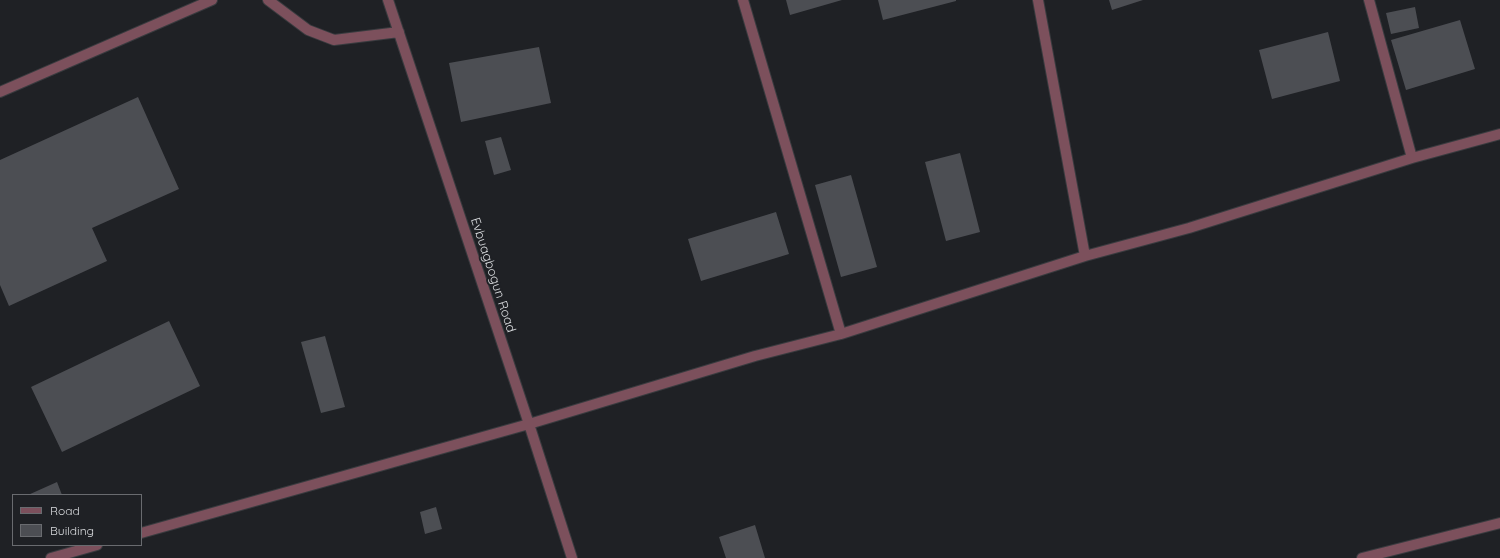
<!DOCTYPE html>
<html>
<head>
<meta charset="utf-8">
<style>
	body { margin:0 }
	#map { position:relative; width:1500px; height:558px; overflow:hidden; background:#1f2125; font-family:Quicksand,sans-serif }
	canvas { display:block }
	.legend { position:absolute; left:12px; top:494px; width:130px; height:52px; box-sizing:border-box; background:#1f2125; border:1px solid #696b6f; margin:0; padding:5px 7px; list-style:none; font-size:12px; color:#d8dadd }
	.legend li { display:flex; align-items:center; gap:8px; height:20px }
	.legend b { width:20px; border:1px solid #696b6f }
</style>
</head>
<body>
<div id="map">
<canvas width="1500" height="558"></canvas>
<ul class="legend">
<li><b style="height:5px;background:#7c505c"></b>Road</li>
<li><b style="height:11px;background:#4c4e53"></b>Building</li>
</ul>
</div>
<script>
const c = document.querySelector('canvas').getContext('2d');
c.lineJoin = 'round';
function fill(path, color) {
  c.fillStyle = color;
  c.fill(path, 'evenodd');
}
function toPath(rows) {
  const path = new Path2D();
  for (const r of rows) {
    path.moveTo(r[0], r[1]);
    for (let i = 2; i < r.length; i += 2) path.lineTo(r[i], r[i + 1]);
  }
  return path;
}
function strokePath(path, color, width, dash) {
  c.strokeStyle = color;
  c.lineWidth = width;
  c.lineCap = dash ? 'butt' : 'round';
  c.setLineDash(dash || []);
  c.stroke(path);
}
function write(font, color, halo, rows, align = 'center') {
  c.font = font + ' Quicksand,sans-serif';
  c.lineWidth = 4;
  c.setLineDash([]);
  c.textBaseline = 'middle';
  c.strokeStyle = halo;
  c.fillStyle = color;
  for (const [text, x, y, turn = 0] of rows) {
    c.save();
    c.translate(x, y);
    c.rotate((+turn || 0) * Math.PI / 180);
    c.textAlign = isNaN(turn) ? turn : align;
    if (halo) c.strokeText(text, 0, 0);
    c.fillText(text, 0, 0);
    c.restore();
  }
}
fill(toPath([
	[786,0,842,0,790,15],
	[878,0,956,0,956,1,883,20],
	[1109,0,1143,0,1112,10],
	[1415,7,1419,28,1391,34,1386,13],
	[1460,20,1475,69,1406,90,1391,40],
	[1328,32,1340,81,1272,99,1259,50],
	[539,47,551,103,461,122,449,63],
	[138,97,179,189,92,228,107,261,9,306,0,285,0,160],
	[501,137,511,170,494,175,485,141],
	[960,153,980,232,946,241,925,162],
	[851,175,877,267,841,277,815,185],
	[776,212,789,254,701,281,688,239],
	[169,321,200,386,62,452,31,387],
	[325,336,345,407,321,413,301,342],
	[57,482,62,495,28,495],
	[436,507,442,529,425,534,420,512],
	[755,525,765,558,726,558,719,537]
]), '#4c4e53');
const minor = toPath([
	[268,0,308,30,334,40,399,32],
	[388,0,529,424,572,558],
	[743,0,841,334],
	[1038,0,1085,256],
	[1369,0,1412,158],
	[0,92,212,0],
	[141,533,529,424,755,356,841,334,1085,256,1189,228,1412,158,1500,134],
	[51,558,97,545],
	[1362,558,1500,523]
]);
strokePath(minor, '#393b3f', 12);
strokePath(minor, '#7c505c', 10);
write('13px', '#d8dadd', '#1f2125', [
	["Evbuagbogun Road",493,275,72]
]);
</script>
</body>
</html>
